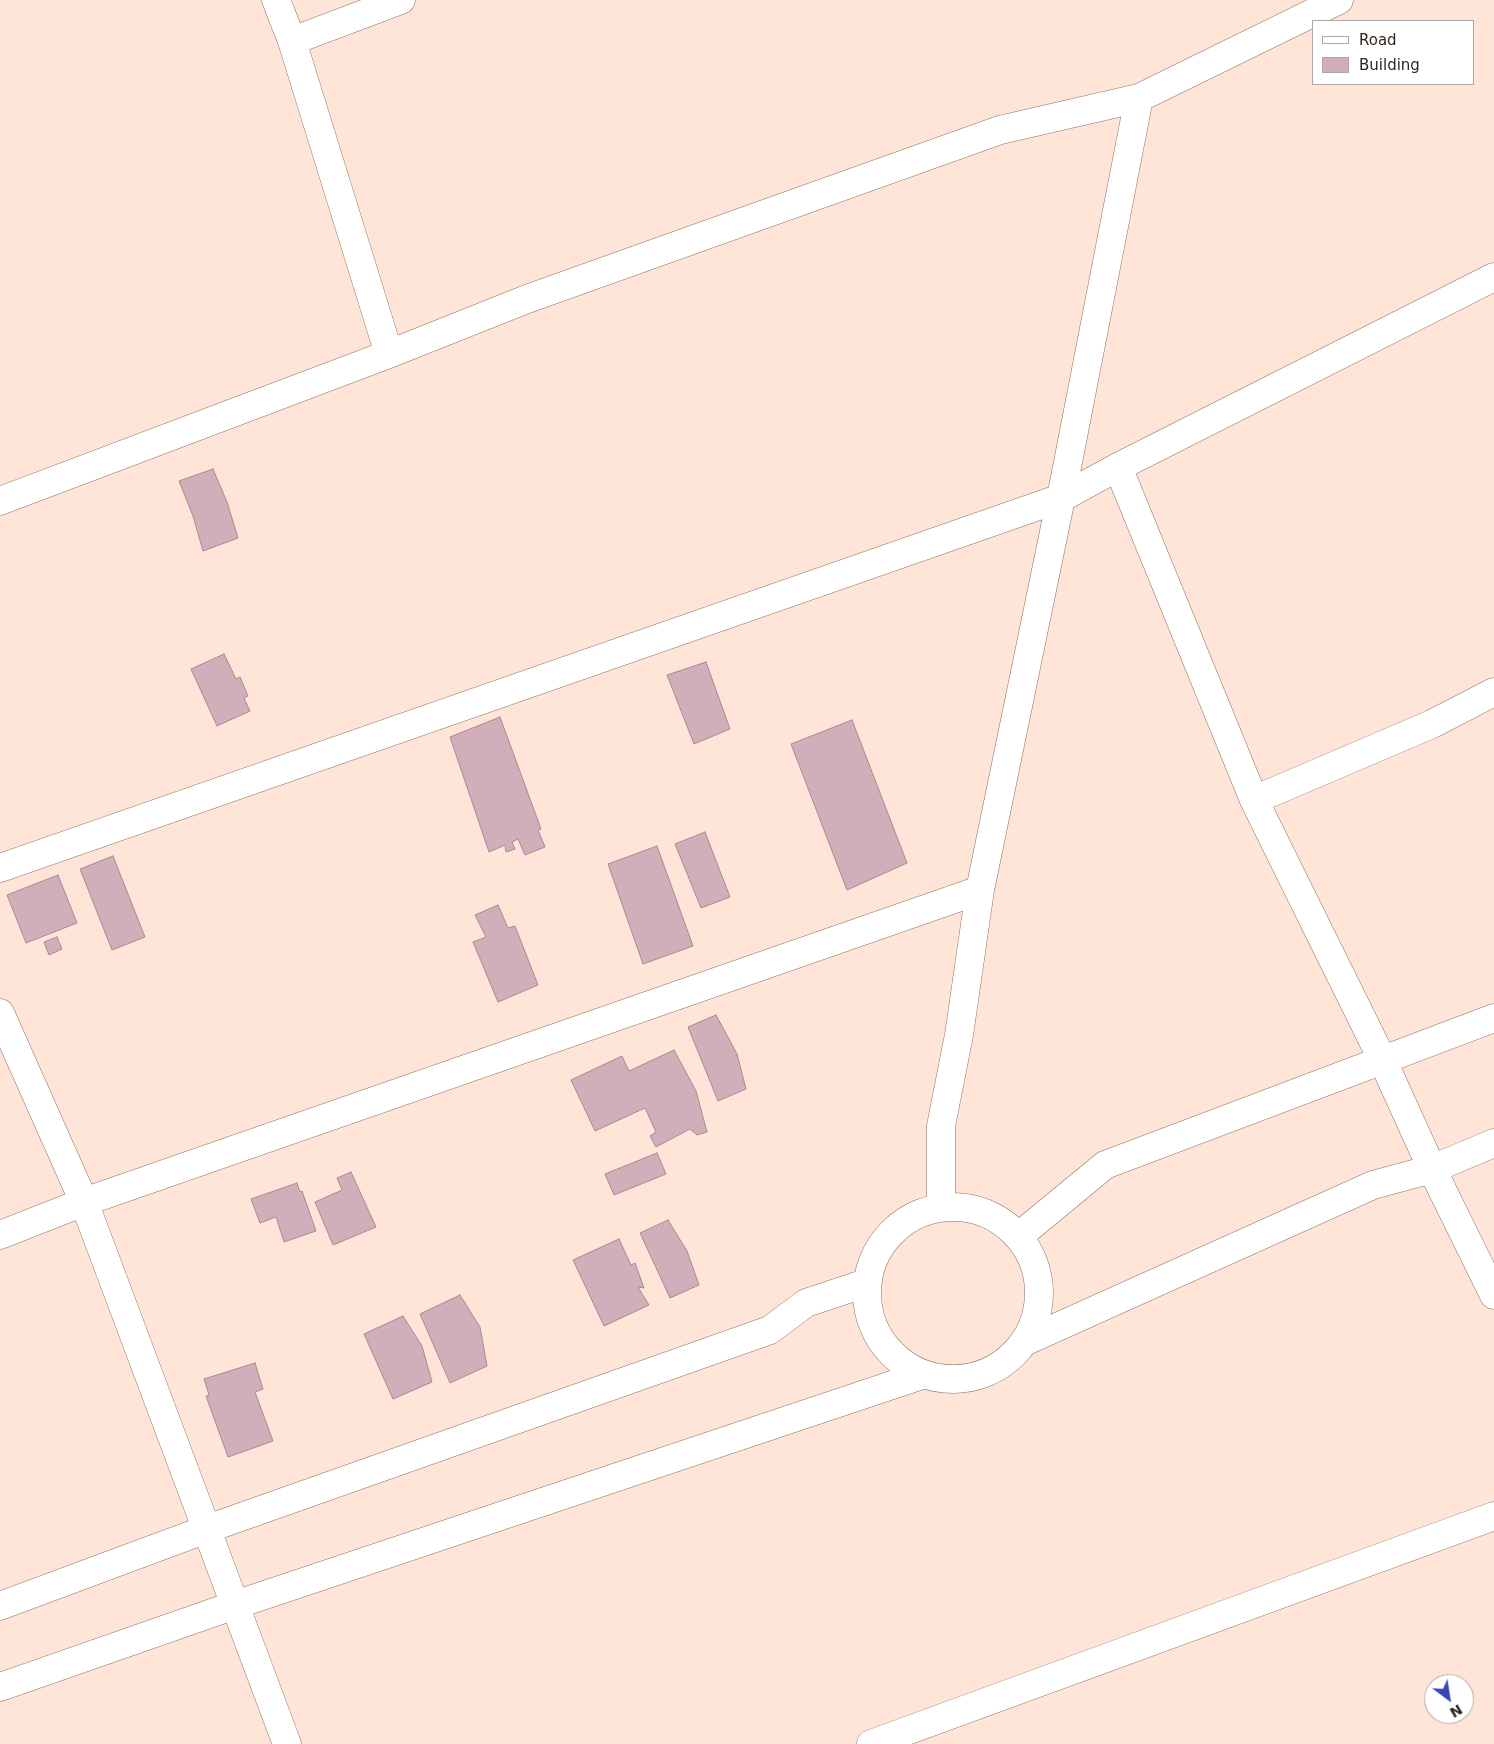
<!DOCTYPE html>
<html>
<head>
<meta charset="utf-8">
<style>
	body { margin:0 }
	#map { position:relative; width:1494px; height:1744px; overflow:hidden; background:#ffe5d7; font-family:"DejaVu Sans",sans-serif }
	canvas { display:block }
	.legend { position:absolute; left:1312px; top:20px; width:162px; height:65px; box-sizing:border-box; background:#fff; border:1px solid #ada8a5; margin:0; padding:6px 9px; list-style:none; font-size:15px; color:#31251e }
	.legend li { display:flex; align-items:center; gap:10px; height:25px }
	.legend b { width:25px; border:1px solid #ada8a5 }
	.north { position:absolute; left:1424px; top:1674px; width:50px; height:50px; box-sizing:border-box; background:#fff; border:1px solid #ada8a5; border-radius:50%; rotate:149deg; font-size:14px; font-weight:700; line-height:20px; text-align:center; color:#31251e }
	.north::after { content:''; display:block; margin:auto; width:18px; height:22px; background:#3946b9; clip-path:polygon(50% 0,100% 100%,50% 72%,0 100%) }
</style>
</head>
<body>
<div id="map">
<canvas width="1494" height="1744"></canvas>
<ul class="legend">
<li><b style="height:6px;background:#fff"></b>Road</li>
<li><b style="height:14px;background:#d1aeb9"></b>Building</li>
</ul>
<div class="north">N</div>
</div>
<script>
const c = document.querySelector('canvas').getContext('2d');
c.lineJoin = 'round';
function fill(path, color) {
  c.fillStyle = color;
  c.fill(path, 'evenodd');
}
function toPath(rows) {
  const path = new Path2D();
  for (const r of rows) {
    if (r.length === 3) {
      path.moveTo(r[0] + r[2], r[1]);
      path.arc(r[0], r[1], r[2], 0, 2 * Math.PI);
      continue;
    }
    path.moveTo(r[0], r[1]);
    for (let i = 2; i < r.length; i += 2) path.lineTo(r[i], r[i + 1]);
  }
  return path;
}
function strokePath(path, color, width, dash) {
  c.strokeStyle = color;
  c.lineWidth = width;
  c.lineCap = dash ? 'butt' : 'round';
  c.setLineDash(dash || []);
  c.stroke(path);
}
const building = toPath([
	[213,469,227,502,238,538,203,551,193,516,179,481,213,469],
	[224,654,236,679,240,677,248,696,244,698,250,711,217,726,191,669,224,654],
	[706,662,730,729,694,744,667,675,706,662],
	[500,717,541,829,538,830,545,847,525,855,518,839,512,842,515,849,506,852,505,845,489,852,450,737,500,717],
	[852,720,907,863,847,890,791,744,852,720],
	[705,832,730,897,701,908,675,844,705,832],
	[657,846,693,946,643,964,608,864,657,846],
	[113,856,145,937,112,950,80,869,113,856],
	[58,875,77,923,26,943,7,895,58,875],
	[498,905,508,928,515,926,538,985,498,1002,473,942,486,937,475,915,498,905],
	[57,937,62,949,49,955,44,942,57,937],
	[716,1015,737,1054,746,1089,718,1101,688,1027,716,1015],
	[674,1050,696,1091,707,1132,697,1135,690,1129,656,1147,650,1136,656,1132,645,1108,595,1131,571,1080,622,1056,629,1071,674,1050],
	[657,1153,666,1174,614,1195,605,1174,657,1153],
	[351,1172,376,1227,333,1245,315,1202,342,1190,337,1178,351,1172],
	[297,1183,300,1192,302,1191,316,1231,284,1242,276,1217,260,1223,251,1199,297,1183],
	[668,1220,687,1251,699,1285,670,1298,640,1233,668,1220],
	[619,1239,631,1265,635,1263,644,1288,638,1287,649,1305,604,1326,573,1260,619,1239],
	[460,1295,480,1327,487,1366,450,1383,420,1314,460,1295],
	[403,1316,422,1346,432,1382,393,1399,364,1334,403,1316],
	[255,1363,263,1389,255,1392,273,1441,228,1457,206,1396,209,1395,204,1379,255,1363]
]);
fill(building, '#d1aeb9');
strokePath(building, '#a98892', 1);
const street = toPath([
	[276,0,292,41,389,354],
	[292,41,401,0],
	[1118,467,1254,800,1382,1059,1432,1169,1494,1295],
	[0,501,389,354,527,299,1000,130,1139,98,1339,0],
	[1254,800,1432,724,1494,692],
	[0,868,1061,498,1118,467,1494,277],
	[0,1013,84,1202,287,1744],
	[953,1293,86],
	[941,1207,941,1126,959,1035,980,890,1061,498,1139,98],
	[0,1235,84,1202,980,890],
	[1019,1236,1105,1165,1494,1018],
	[1024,1342,1373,1185,1432,1169,1494,1143],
	[0,1606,207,1529,770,1330,806,1303,866,1283],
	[0,1687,235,1605,922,1375],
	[871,1744,1494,1516]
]);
strokePath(street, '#8e7263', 29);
strokePath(street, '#fff', 28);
</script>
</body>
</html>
